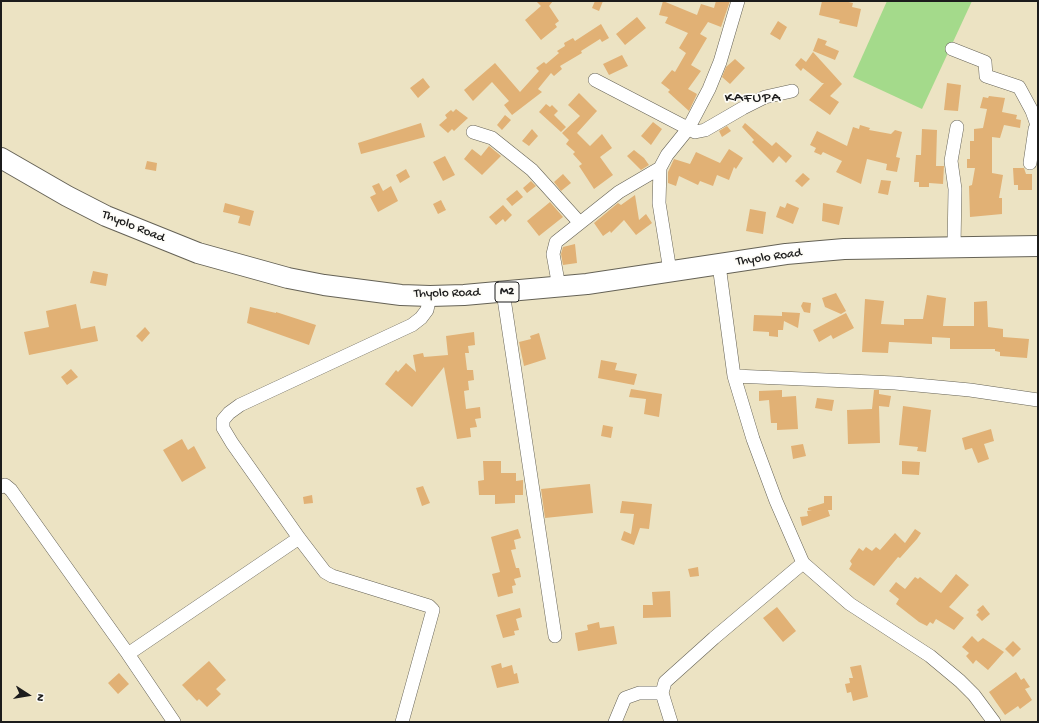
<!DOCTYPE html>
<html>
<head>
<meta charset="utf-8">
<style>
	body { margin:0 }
	#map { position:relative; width:1039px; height:723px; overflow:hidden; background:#ece3c3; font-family:"Gochi Hand",sans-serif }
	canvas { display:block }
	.frame { position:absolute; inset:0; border:2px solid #1c1c1c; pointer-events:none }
	.north { position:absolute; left:8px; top:675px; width:40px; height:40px; -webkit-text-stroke:3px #fdfcf7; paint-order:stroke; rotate:102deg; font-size:11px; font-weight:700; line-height:16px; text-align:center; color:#1c1c1c }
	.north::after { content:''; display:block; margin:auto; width:14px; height:18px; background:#1c1c1c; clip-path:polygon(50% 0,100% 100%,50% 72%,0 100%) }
</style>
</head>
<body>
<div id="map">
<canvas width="1039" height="723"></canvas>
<div class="frame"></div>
<div class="north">N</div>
</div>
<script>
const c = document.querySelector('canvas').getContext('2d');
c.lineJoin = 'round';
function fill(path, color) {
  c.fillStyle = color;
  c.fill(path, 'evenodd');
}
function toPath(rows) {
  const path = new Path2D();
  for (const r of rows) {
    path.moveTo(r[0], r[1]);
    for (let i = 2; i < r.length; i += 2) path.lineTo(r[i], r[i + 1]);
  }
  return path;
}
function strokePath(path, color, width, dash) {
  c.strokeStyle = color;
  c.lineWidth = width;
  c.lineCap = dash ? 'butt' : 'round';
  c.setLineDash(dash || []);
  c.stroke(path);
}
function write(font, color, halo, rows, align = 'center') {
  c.font = font + ' "Gochi Hand",sans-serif';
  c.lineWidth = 3.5;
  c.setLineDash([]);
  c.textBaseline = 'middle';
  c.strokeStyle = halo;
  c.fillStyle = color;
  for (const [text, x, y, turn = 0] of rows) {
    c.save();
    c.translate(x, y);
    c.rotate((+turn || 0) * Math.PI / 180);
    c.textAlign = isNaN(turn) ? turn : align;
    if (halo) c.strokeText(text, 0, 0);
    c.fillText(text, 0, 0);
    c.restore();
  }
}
fill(toPath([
	[887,1,972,1,922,109,853,77]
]), '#a4da8b');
fill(toPath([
	[536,1,553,1,549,6,559,21,555,24,557,27,541,40,525,20,541,6],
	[595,1,603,1,599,11,592,8],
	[663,1,697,15,701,4,714,8,716,1,730,1,721,27,708,22,700,34,707,38,691,65,701,71,688,89,697,94,689,111,668,92,670,90,661,83,672,70,675,72,686,53,679,48,688,33,665,23,668,17,659,15],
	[822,1,844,1,853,3,852,7,861,9,857,27,839,23,840,20,819,15],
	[637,17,646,28,625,45,616,34],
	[778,21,787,27,780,40,770,34],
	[601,24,609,38,602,42,600,39,581,51,582,53,560,66,562,69,554,76,551,73,538,89,542,92,512,115,504,105,509,101,492,82,473,101,464,90,495,63,520,92,539,71,536,68,544,62,546,64,559,53,557,51,565,46,564,43,573,38,575,41],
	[818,38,827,41,825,45,839,51,835,60,813,51],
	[813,52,842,84,830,96,839,102,830,115,809,100,824,83,822,83,803,68,801,71,795,65,801,58,806,62],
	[622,55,628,66,609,75,603,64],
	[735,59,745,68,730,84,722,77,726,67],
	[423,78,430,87,418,98,410,88],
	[947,83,961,85,958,111,944,110],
	[579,93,597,111,577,133,590,146,602,134,612,148,600,157,613,175,594,189,579,166,582,164,573,154,575,152,566,144,569,140,562,133,580,116,568,105],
	[989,96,1005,98,1002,112,1017,115,1016,119,1021,120,1020,128,1004,125,1000,138,992,137,992,173,1003,175,999,198,1002,198,1002,214,970,217,969,186,972,185,975,168,967,168,967,159,970,159,970,141,974,141,974,129,983,128,987,109,980,108,983,97,988,98],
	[546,104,550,107,552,105,558,111,554,115,566,127,561,132,539,112],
	[456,109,468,118,454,131,452,129,448,133,439,125,447,118,445,115,451,110,453,112],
	[505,115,511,120,502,130,497,125],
	[653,122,662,129,651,145,641,136],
	[421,123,425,137,361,154,358,143],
	[745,123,772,146,776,142,792,156,786,163,779,156,773,163,752,142,754,140,742,127],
	[860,125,870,128,869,130,891,134,895,130,902,132,896,157,900,158,897,172,886,170,887,164,867,159,861,184,836,172,842,161,823,152,821,155,814,152,816,148,810,145,817,131,847,146,853,127,859,129],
	[727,126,731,131,722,137,719,131],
	[532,129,538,136,529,146,522,141],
	[922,129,937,130,936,166,944,166,943,184,929,183,929,187,919,187,919,182,914,182,916,155,921,155],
	[489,146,501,156,482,175,464,159,472,149,481,156],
	[729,149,743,158,736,169,734,167,729,180,717,175,713,186,700,181,698,185,679,176,676,186,668,183,668,172,674,159,690,164,696,152,720,163],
	[634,150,644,158,649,165,641,170,627,156],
	[445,156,455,175,443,181,433,162],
	[147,161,157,163,156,171,145,169],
	[1013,168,1024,168,1026,174,1032,174,1032,190,1018,190,1018,185,1014,185],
	[406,169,410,177,400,183,396,175],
	[803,173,810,179,802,187,795,181],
	[563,174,571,183,561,191,554,182],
	[881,180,891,181,888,195,878,193],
	[531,181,536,186,527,193,523,188],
	[379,183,383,191,391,186,398,201,378,212,370,197,376,194,372,186],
	[517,190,523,197,512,206,506,199],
	[635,195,639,220,646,214,652,223,636,235,624,220,611,233,610,231,603,236,594,223,618,203,621,205],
	[441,200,446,210,438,214,433,204],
	[550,202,563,217,539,236,527,221],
	[225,203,254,211,250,226,238,223,240,216,223,212],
	[787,203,799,208,793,224,776,217,780,206,785,208],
	[823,203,843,207,839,225,822,221],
	[503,205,512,215,505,222,503,219,496,225,489,217],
	[750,209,766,212,763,234,746,231],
	[575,244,577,263,563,265,561,254,563,247],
	[93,271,108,274,106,286,90,283],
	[836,293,846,311,841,314,825,307,822,298],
	[927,295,946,298,943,326,974,326,974,302,987,301,988,327,1003,329,1003,337,1029,339,1027,358,1000,356,1000,352,995,351,995,349,950,349,950,338,932,337,932,344,889,342,888,353,862,352,865,299,884,301,881,324,904,325,904,319,923,319],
	[803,302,811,303,810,313,804,312,801,306],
	[76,304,81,329,95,326,98,341,29,355,24,332,49,327,46,311],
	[250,307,276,313,276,312,316,325,309,345,247,323],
	[782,312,800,313,798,328,784,321,783,330,778,330,778,337,769,336,769,332,753,331,754,315,782,316],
	[846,313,854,328,833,339,831,335,819,342,813,330],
	[145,327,150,333,142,342,136,336],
	[474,332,475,345,468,346,469,353,465,353,467,370,473,370,474,380,468,381,469,390,464,391,466,409,480,407,481,418,475,419,477,427,470,428,471,437,457,439,444,367,412,407,385,384,396,370,398,372,406,363,416,372,413,355,423,353,424,357,448,355,446,336],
	[539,333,546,359,524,366,519,342,531,339,530,336],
	[601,360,617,363,615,370,637,374,634,385,598,378],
	[71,369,78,377,67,385,61,377],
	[631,389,662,394,659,417,644,414,646,399,629,397],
	[782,390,782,397,796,396,798,429,777,430,777,423,771,423,769,400,759,401,759,391],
	[874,390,879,390,879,394,891,396,889,407,879,406,880,443,848,444,847,410,872,409],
	[817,398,834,400,832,411,815,408],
	[903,406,931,410,926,452,917,451,918,447,899,445],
	[603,425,613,427,611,438,601,436],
	[991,429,994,441,984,444,989,459,978,463,972,448,965,450,962,438],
	[182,439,188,450,194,446,206,468,182,482,163,450],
	[803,444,806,456,793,459,791,446],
	[483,461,501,461,501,473,516,473,516,481,523,480,523,495,515,495,515,503,495,504,495,495,479,495,478,481,484,480],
	[902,461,920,462,919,475,902,474],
	[590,484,593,513,545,518,541,489],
	[423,486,430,503,422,506,416,488],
	[312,495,313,503,304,504,303,497],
	[824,496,832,496,832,510,828,510,830,516,802,526,800,517,808,516,807,511,812,510,808,510,808,508,824,503],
	[622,501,652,504,649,529,640,528,634,545,621,540,624,531,631,534,634,514,620,513],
	[518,529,521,538,514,540,516,549,511,550,516,568,519,568,521,577,514,579,516,585,512,586,513,593,498,597,492,574,500,572,491,537],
	[915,529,921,533,917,539,900,558,898,557,874,586,849,569,852,564,850,561,859,548,863,551,866,547,872,551,876,547,880,550,895,533,905,543],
	[698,567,699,576,690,577,688,569],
	[956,574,969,585,949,607,964,618,954,630,936,619,933,624,930,622,927,626,919,622,896,604,899,599,889,591,896,582,905,589,915,577,918,579,920,577,941,593],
	[670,591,671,617,643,618,643,605,653,605,652,592],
	[983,605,990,614,982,621,976,615,979,612,977,610],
	[777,607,796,631,783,642,763,618],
	[520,608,522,617,516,619,519,630,514,631,515,635,503,638,496,615],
	[599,622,600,628,614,626,617,644,578,651,575,633,588,630,587,625],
	[972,636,978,642,983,638,1004,652,988,670,976,660,973,664,966,656,969,653,962,647],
	[1013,641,1021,649,1013,657,1005,649],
	[209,661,226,680,216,689,221,694,207,707,199,699,197,701,182,685],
	[501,663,502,668,512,665,514,674,517,673,519,683,497,688,491,666],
	[861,665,868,697,853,701,851,692,847,693,845,684,850,683,849,678,853,678,850,667],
	[1016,672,1021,680,1024,678,1030,687,1025,689,1032,700,1020,709,1018,706,1005,715,989,692],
	[119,673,129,684,118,694,108,683]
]), '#e1b175');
const minor = toPath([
	[952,49,985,62,986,76,1019,87,1032,111,1037,125],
	[595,80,695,132,705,130,743,108,765,97,792,91],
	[473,132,492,138,532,170,579,222],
	[1030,163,1035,129,1038,122],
	[954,247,955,189,951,161,957,127],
	[719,265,734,376,753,439,776,501,803,563,850,604,930,656,960,681,974,695,994,722],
	[670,271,659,203,660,168,667,155,688,129,709,89,720,62,738,1],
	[559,287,553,254,556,242,619,192,660,168],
	[503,292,555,636],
	[734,376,895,383,970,390,1038,400],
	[1,487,5,485,11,490,128,654,174,722],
	[128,654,299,538],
	[402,722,433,610,429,606,332,576,325,572,299,538,232,443,223,428,223,420,229,413,240,405,412,325,421,318,427,310,430,296],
	[615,722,625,698,639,693,662,693],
	[671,722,662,693,665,682,714,638,803,563]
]);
const highway = toPath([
	[1,158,67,196,106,216,198,253,288,278,324,285,401,295,430,296,464,295,587,284,786,254,844,249,1038,246]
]);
strokePath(minor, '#656256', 14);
strokePath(highway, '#656256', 22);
strokePath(minor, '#fff', 13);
strokePath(highway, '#fff', 20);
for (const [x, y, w] of [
	[507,292,24]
]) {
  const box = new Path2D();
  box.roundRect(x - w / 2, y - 10, w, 20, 3);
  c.fillStyle = '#fdfcf7';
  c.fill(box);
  strokePath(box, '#1c1c1c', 1);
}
write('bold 12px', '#1c1c1c', null, [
	["M2",507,292]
]);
write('13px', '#1c1c1c', '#fdfcf7', [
	["Thyolo Road",133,227,22],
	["Thyolo Road",769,258,-8],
	["Thyolo Road",447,294,-1]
]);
c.letterSpacing = '1px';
write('15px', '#1c1c1c', '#fdfcf7', [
	["KAFUPA",753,99]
]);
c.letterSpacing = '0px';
</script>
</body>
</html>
